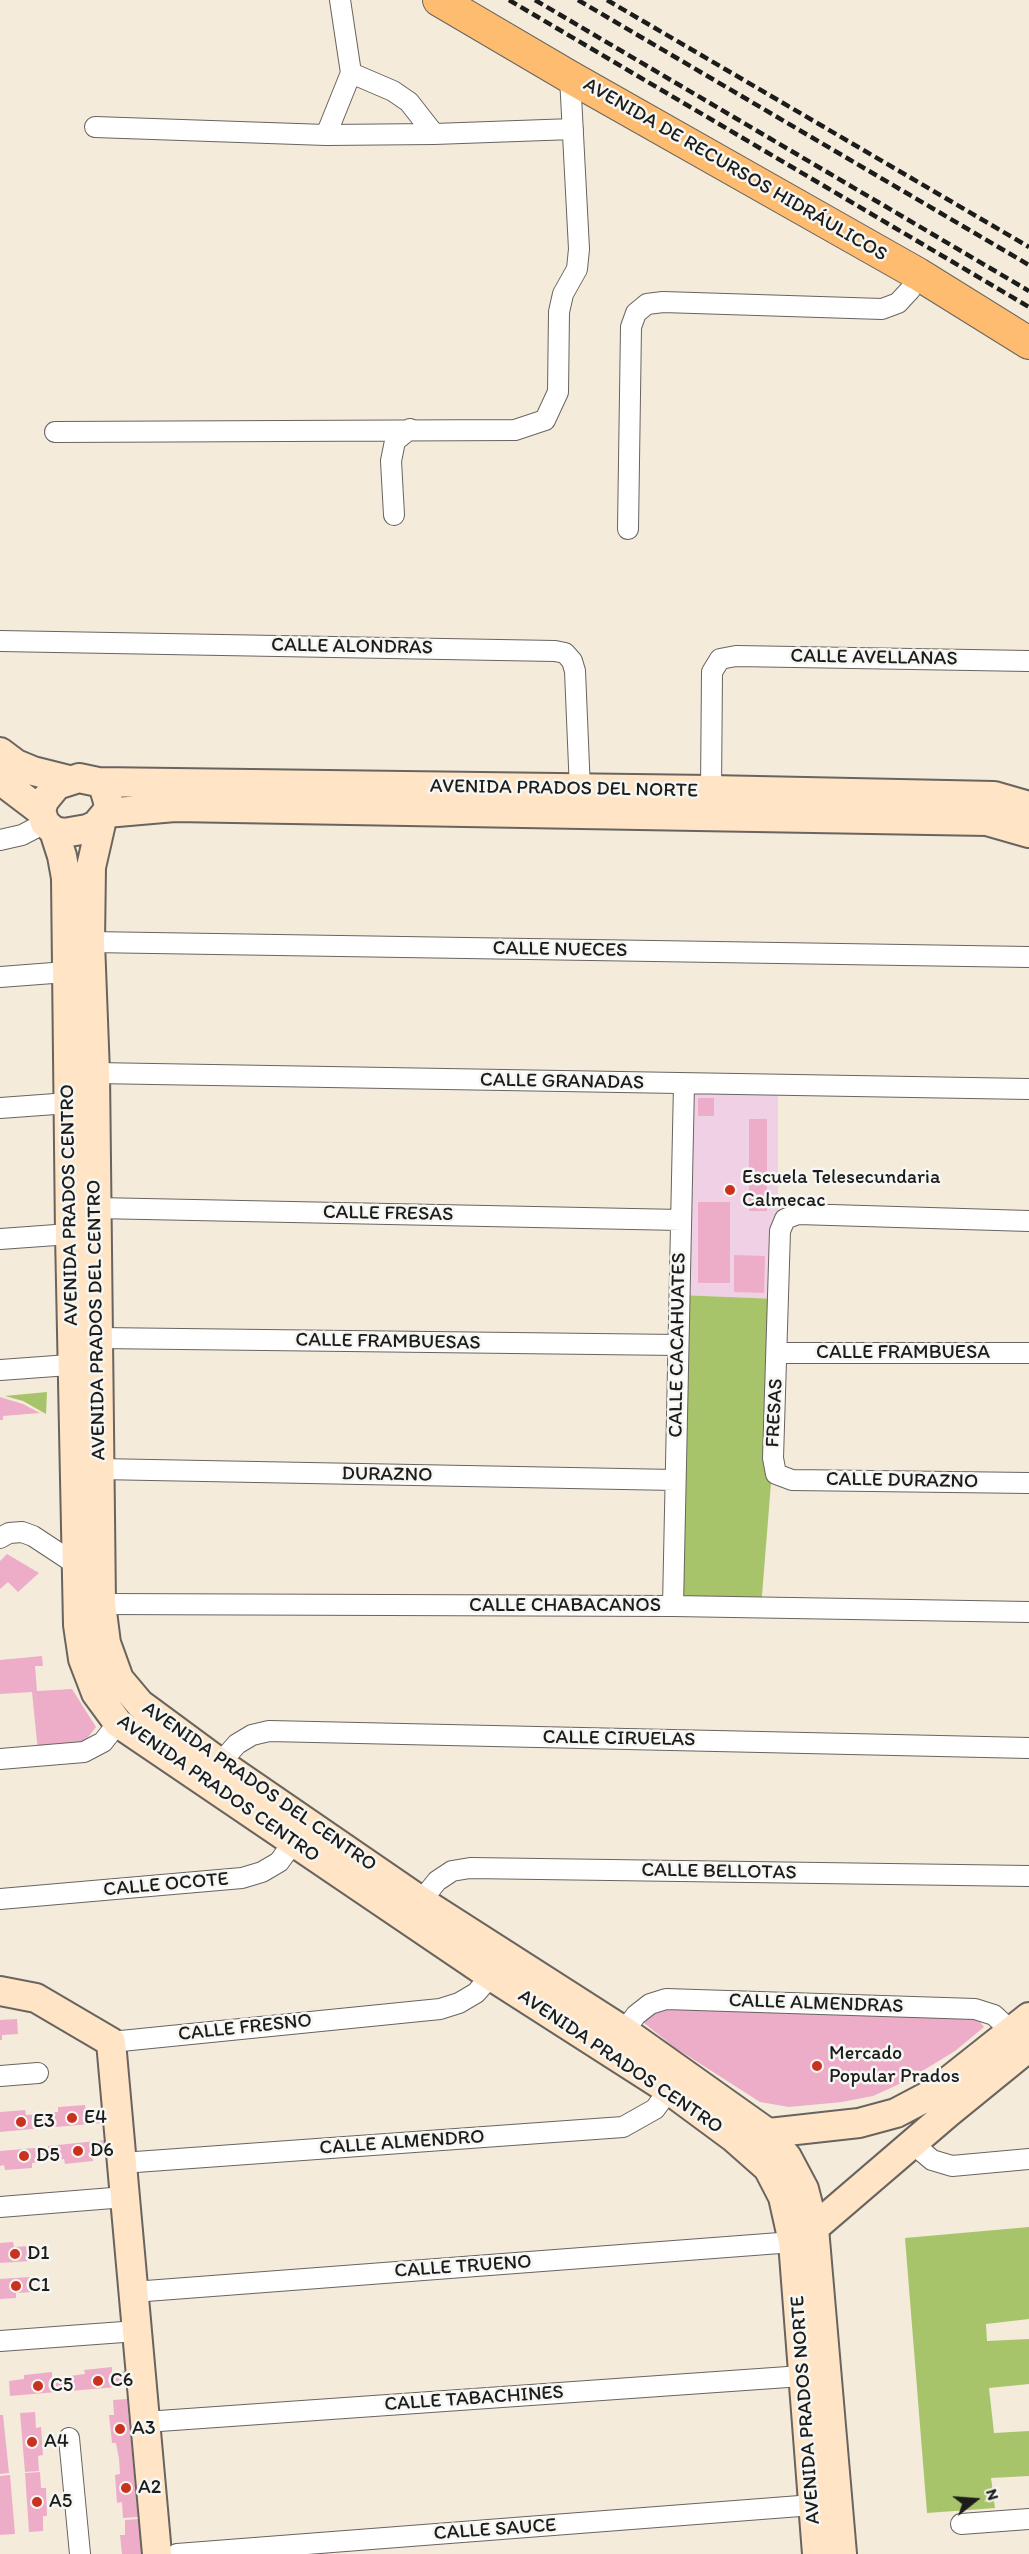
<!DOCTYPE html>
<html>
<head>
<meta charset="utf-8">
<style>
	body { margin:0 }
	#map { position:relative; width:1029px; height:2554px; overflow:hidden; background:#f4ebdb; font-family:Itim,sans-serif }
	canvas { display:block }
	.north { position:absolute; left:945px; top:2470px; width:60px; height:60px; -webkit-text-stroke:4px #f6f6f2; paint-order:stroke; rotate:73deg; font-size:16px; font-weight:700; line-height:24px; text-align:center; color:#1c1c1c }
	.north::after { content:''; display:block; margin:auto; width:21px; height:27px; background:#1c1c1c; clip-path:polygon(50% 0,100% 100%,50% 72%,0 100%) }
</style>
</head>
<body>
<div id="map">
<canvas width="1029" height="2554"></canvas>
<div class="north">N</div>
</div>
<script>
const c = document.querySelector('canvas').getContext('2d');
c.lineJoin = 'round';
function fill(path, color) {
  c.fillStyle = color;
  c.fill(path, 'evenodd');
}
function toPath(rows) {
  const path = new Path2D();
  for (const r of rows) {
    path.moveTo(r[0], r[1]);
    for (let i = 2; i < r.length; i += 2) path.lineTo(r[i], r[i + 1]);
  }
  return path;
}
function strokePath(path, color, width, dash) {
  c.strokeStyle = color;
  c.lineWidth = width;
  c.lineCap = dash ? 'butt' : 'round';
  c.setLineDash(dash || []);
  c.stroke(path);
}
function write(font, color, halo, rows, align = 'center') {
  c.font = font + ' Itim,sans-serif';
  c.lineWidth = 5;
  c.setLineDash([]);
  c.textBaseline = 'middle';
  c.strokeStyle = halo;
  c.fillStyle = color;
  for (const [text, x, y, turn = 0] of rows) {
    c.save();
    c.translate(x, y);
    c.rotate((+turn || 0) * Math.PI / 180);
    c.textAlign = isNaN(turn) ? turn : align;
    if (halo) c.strokeText(text, 0, 0);
    c.fillText(text, 0, 0);
    c.restore();
  }
}
fill(toPath([
	[684,1084,778,1085,778,1299,679,1295]
]), '#f0d0e4');
fill(toPath([
	[679,1295,778,1299,773,1458,761,1608,673,1606],
	[47,1392,46,1414,23,1401,5,1396],
	[1029,2227,1029,2319,986,2324,987,2341,1029,2339,1029,2384,989,2388,994,2433,1029,2431,1029,2476,991,2478,995,2508,927,2513,905,2238]
]), '#a8c46a');
fill(toPath([
	[698,1098,714,1098,714,1116,698,1116],
	[749,1119,767,1119,767,1211,749,1211],
	[698,1202,730,1202,730,1283,698,1283],
	[734,1255,765,1256,764,1293,734,1292],
	[0,1397,23,1404,40,1413,3,1416,3,1420,0,1420],
	[7,1554,39,1573,18,1592,8,1582,0,1589,0,1561],
	[42,1656,43,1666,35,1666,37,1691,72,1689,96,1727,79,1749,38,1752,32,1692,0,1694,0,1660],
	[659,2007,978,2019,984,2027,955,2051,906,2081,873,2096,842,2102,789,2107,760,2102,674,2047,644,2023],
	[17,2019,18,2034,2,2035,2,2040,0,2040,0,2020],
	[85,2105,86,2110,101,2109,102,2123,44,2128,42,2113,58,2112,58,2107],
	[25,2110,26,2115,41,2114,42,2128,0,2132,0,2112],
	[106,2140,108,2155,92,2157,93,2161,65,2164,64,2159,49,2160,48,2146],
	[46,2147,48,2161,32,2163,32,2168,5,2170,4,2165,0,2166,0,2151],
	[13,2242,14,2247,29,2246,30,2261,0,2263,0,2243],
	[30,2277,32,2292,16,2293,16,2298,0,2299,0,2279],
	[112,2367,112,2373,127,2371,128,2386,70,2391,69,2376,85,2374,84,2370],
	[52,2372,52,2378,67,2377,68,2391,10,2396,9,2381,24,2379,24,2375],
	[127,2399,138,2517,123,2518,122,2502,117,2503,115,2475,120,2474,119,2459,116,2443,112,2443,109,2415,114,2415,113,2400],
	[35,2412,36,2428,41,2427,43,2455,38,2456,39,2471,25,2472,20,2413],
	[0,2415,3,2415,9,2473,0,2474],
	[40,2472,41,2488,46,2488,47,2516,43,2516,43,2531,29,2532,25,2473],
	[10,2475,15,2534,0,2535,0,2476],
	[139,2519,142,2554,122,2554,120,2535,125,2535,125,2520]
]), '#edadc9');
const street = toPath([
	[351,73,393,91,409,102,434,134,573,129],
	[95,127,326,135,434,134],
	[326,135,351,73,340,0],
	[55,432,515,430,545,420,558,392,559,312,563,294,577,269,579,249,570,77],
	[394,515,391,461,395,441,410,429],
	[628,529,631,327,636,313,647,304,663,302,882,309,898,303,910,290,918,274],
	[0,641,555,651,565,653,572,661,575,671,580,790],
	[711,790,712,672,720,659,736,656,1029,661],
	[0,840,22,835,45,823],
	[90,942,1029,957],
	[0,977,66,972],
	[95,1073,1029,1089],
	[0,1108,69,1103],
	[96,1208,681,1220],
	[1029,1221,798,1214,785,1219,780,1231,773,1458,776,1474,792,1480,1029,1483],
	[0,1239,70,1234],
	[99,1338,678,1345],
	[778,1353,1029,1353],
	[0,1370,83,1364],
	[99,1469,675,1480],
	[0,1538,9,1533,22,1532,33,1536,77,1565],
	[101,1604,673,1606,1029,1612],
	[673,1606,684,1084],
	[0,1759,84,1752,103,1742,118,1723],
	[220,1763,237,1744,252,1735,269,1731,1029,1748],
	[0,1899,242,1878,262,1872,279,1862,301,1832],
	[421,1901,437,1881,452,1871,470,1868,1029,1876],
	[624,2031,636,2015,650,2004,666,1999,975,2009,994,2015,1012,2032],
	[111,2042,440,2009,459,2003,476,1993,491,1976],
	[0,2076,38,2073],
	[912,2143,932,2160,952,2166,1029,2159],
	[122,2163,623,2127,655,2109,669,2090],
	[0,2207,125,2197],
	[133,2292,793,2242],
	[0,2341,137,2331],
	[145,2422,802,2376],
	[69,2438,80,2554],
	[961,2524,1029,2519],
	[177,2554,813,2505]
]);
const secondary = toPath([
	[0,752,16,764,33,771,69,780],
	[79,778,98,782,104,788,109,805,106,813,96,825,87,829,64,833,54,831,45,823,41,811,44,801,57,785,79,778],
	[0,780,41,811],
	[98,782,711,790,994,796,1029,806],
	[106,813,175,807,987,821,1029,833],
	[102,819,91,867,90,942,95,1073,101,1604,106,1643,119,1679,140,1704,220,1763,421,1901,624,2031,765,2131,787,2157,804,2189,814,2228,842,2554],
	[54,831,62,856,66,878,70,1234,78,1625,83,1659,96,1693,118,1723,491,1976,669,2090,734,2138,768,2168,783,2197,793,2242,817,2554],
	[0,1991,36,1998,111,2042,157,2554],
	[751,2135,859,2123,896,2113,932,2094,1029,2017],
	[800,2237,814,2228,948,2113,1029,2047]
]);
const primary = toPath([
	[439,0,570,77,918,274,1029,343]
]);
strokePath(street, '#68645f', 22);
strokePath(secondary, '#68645f', 32);
strokePath(primary, '#68645f', 34);
strokePath(street, '#fff', 20);
strokePath(secondary, '#ffe4c6', 28);
strokePath(primary, '#febc70', 32);
strokePath(toPath([
	[509,0,1029,307],
	[535,0,1029,291],
	[578,0,1029,265],
	[607,0,1029,247]
]), '#1c1c1c', 4.5, [9, 4.5]);
for (const [x, y, r, color] of [
	[730,1190,6,"#c8321e"],
	[817,2066,6,"#c8321e"],
	[72,2118,6,"#c8321e"],
	[21,2122,6,"#c8321e"],
	[78,2151,6,"#c8321e"],
	[24,2156,6,"#c8321e"],
	[15,2254,6,"#c8321e"],
	[16,2286,6,"#c8321e"],
	[98,2381,6,"#c8321e"],
	[38,2386,6,"#c8321e"],
	[120,2429,6,"#c8321e"],
	[32,2442,6,"#c8321e"],
	[126,2488,6,"#c8321e"],
	[37,2502,6,"#c8321e"]
]) {
  const dot = new Path2D();
  dot.arc(x, y, r, 0, 2 * Math.PI);
  c.fillStyle = color;
  c.fill(dot);
  strokePath(dot, '#f6f6f2', 2);
}
write('20px', '#1c1c1c', '#f6f6f2', [
	["AVENIDA DE RECURSOS HIDRÁULICOS",735,170,30],
	["CALLE ALONDRAS",352,647,1],
	["CALLE AVELLANAS",874,658,1],
	["AVENIDA PRADOS DEL NORTE",564,789,1],
	["CALLE NUECES",560,950,1],
	["CALLE GRANADAS",562,1082,1],
	["AVENIDA PRADOS CENTRO",70,1205,-91],
	["CALLE FRESAS",388,1214,1],
	["AVENIDA PRADOS DEL CENTRO",97,1320,-91],
	["CALLE FRAMBUESAS",388,1342,1],
	["CALLE CACAHUATES",678,1345,-89],
	["CALLE FRAMBUESA",903,1353],
	["FRESAS",775,1413,-87],
	["DURAZNO",387,1475,1],
	["CALLE DURAZNO",902,1481,1],
	["CALLE CHABACANOS",565,1606],
	["CALLE CIRUELAS",619,1739,1],
	["AVENIDA PRADOS DEL CENTRO",259,1787,35],
	["AVENIDA PRADOS CENTRO",218,1789,35],
	["CALLE BELLOTAS",719,1872,1],
	["CALLE OCOTE",166,1885,-5],
	["CALLE ALMENDRAS",816,2004,2],
	["CALLE FRESNO",245,2028,-6],
	["AVENIDA PRADOS CENTRO",620,2062,34],
	["CALLE ALMENDRO",402,2143,-4],
	["CALLE TRUENO",463,2267,-4],
	["CALLE TABACHINES",474,2399,-4],
	["AVENIDA PRADOS NORTE",806,2410,-94],
	["CALLE SAUCE",495,2530,-4]
]);
write('20px', '#1c1c1c', '#f6f6f2', [
	["Escuela Telesecundaria",742,1178],
	["Calmecac",742,1201],
	["Mercado",829,2054],
	["Popular Prados",829,2077],
	["E4",84,2118],
	["E3",33,2122],
	["D6",90,2151],
	["D5",36,2156],
	["D1",27,2254],
	["C1",28,2286],
	["C6",110,2381],
	["C5",50,2386],
	["A3",132,2429],
	["A4",44,2442],
	["A2",138,2488],
	["A5",49,2502]
], 'left');
</script>
</body>
</html>
